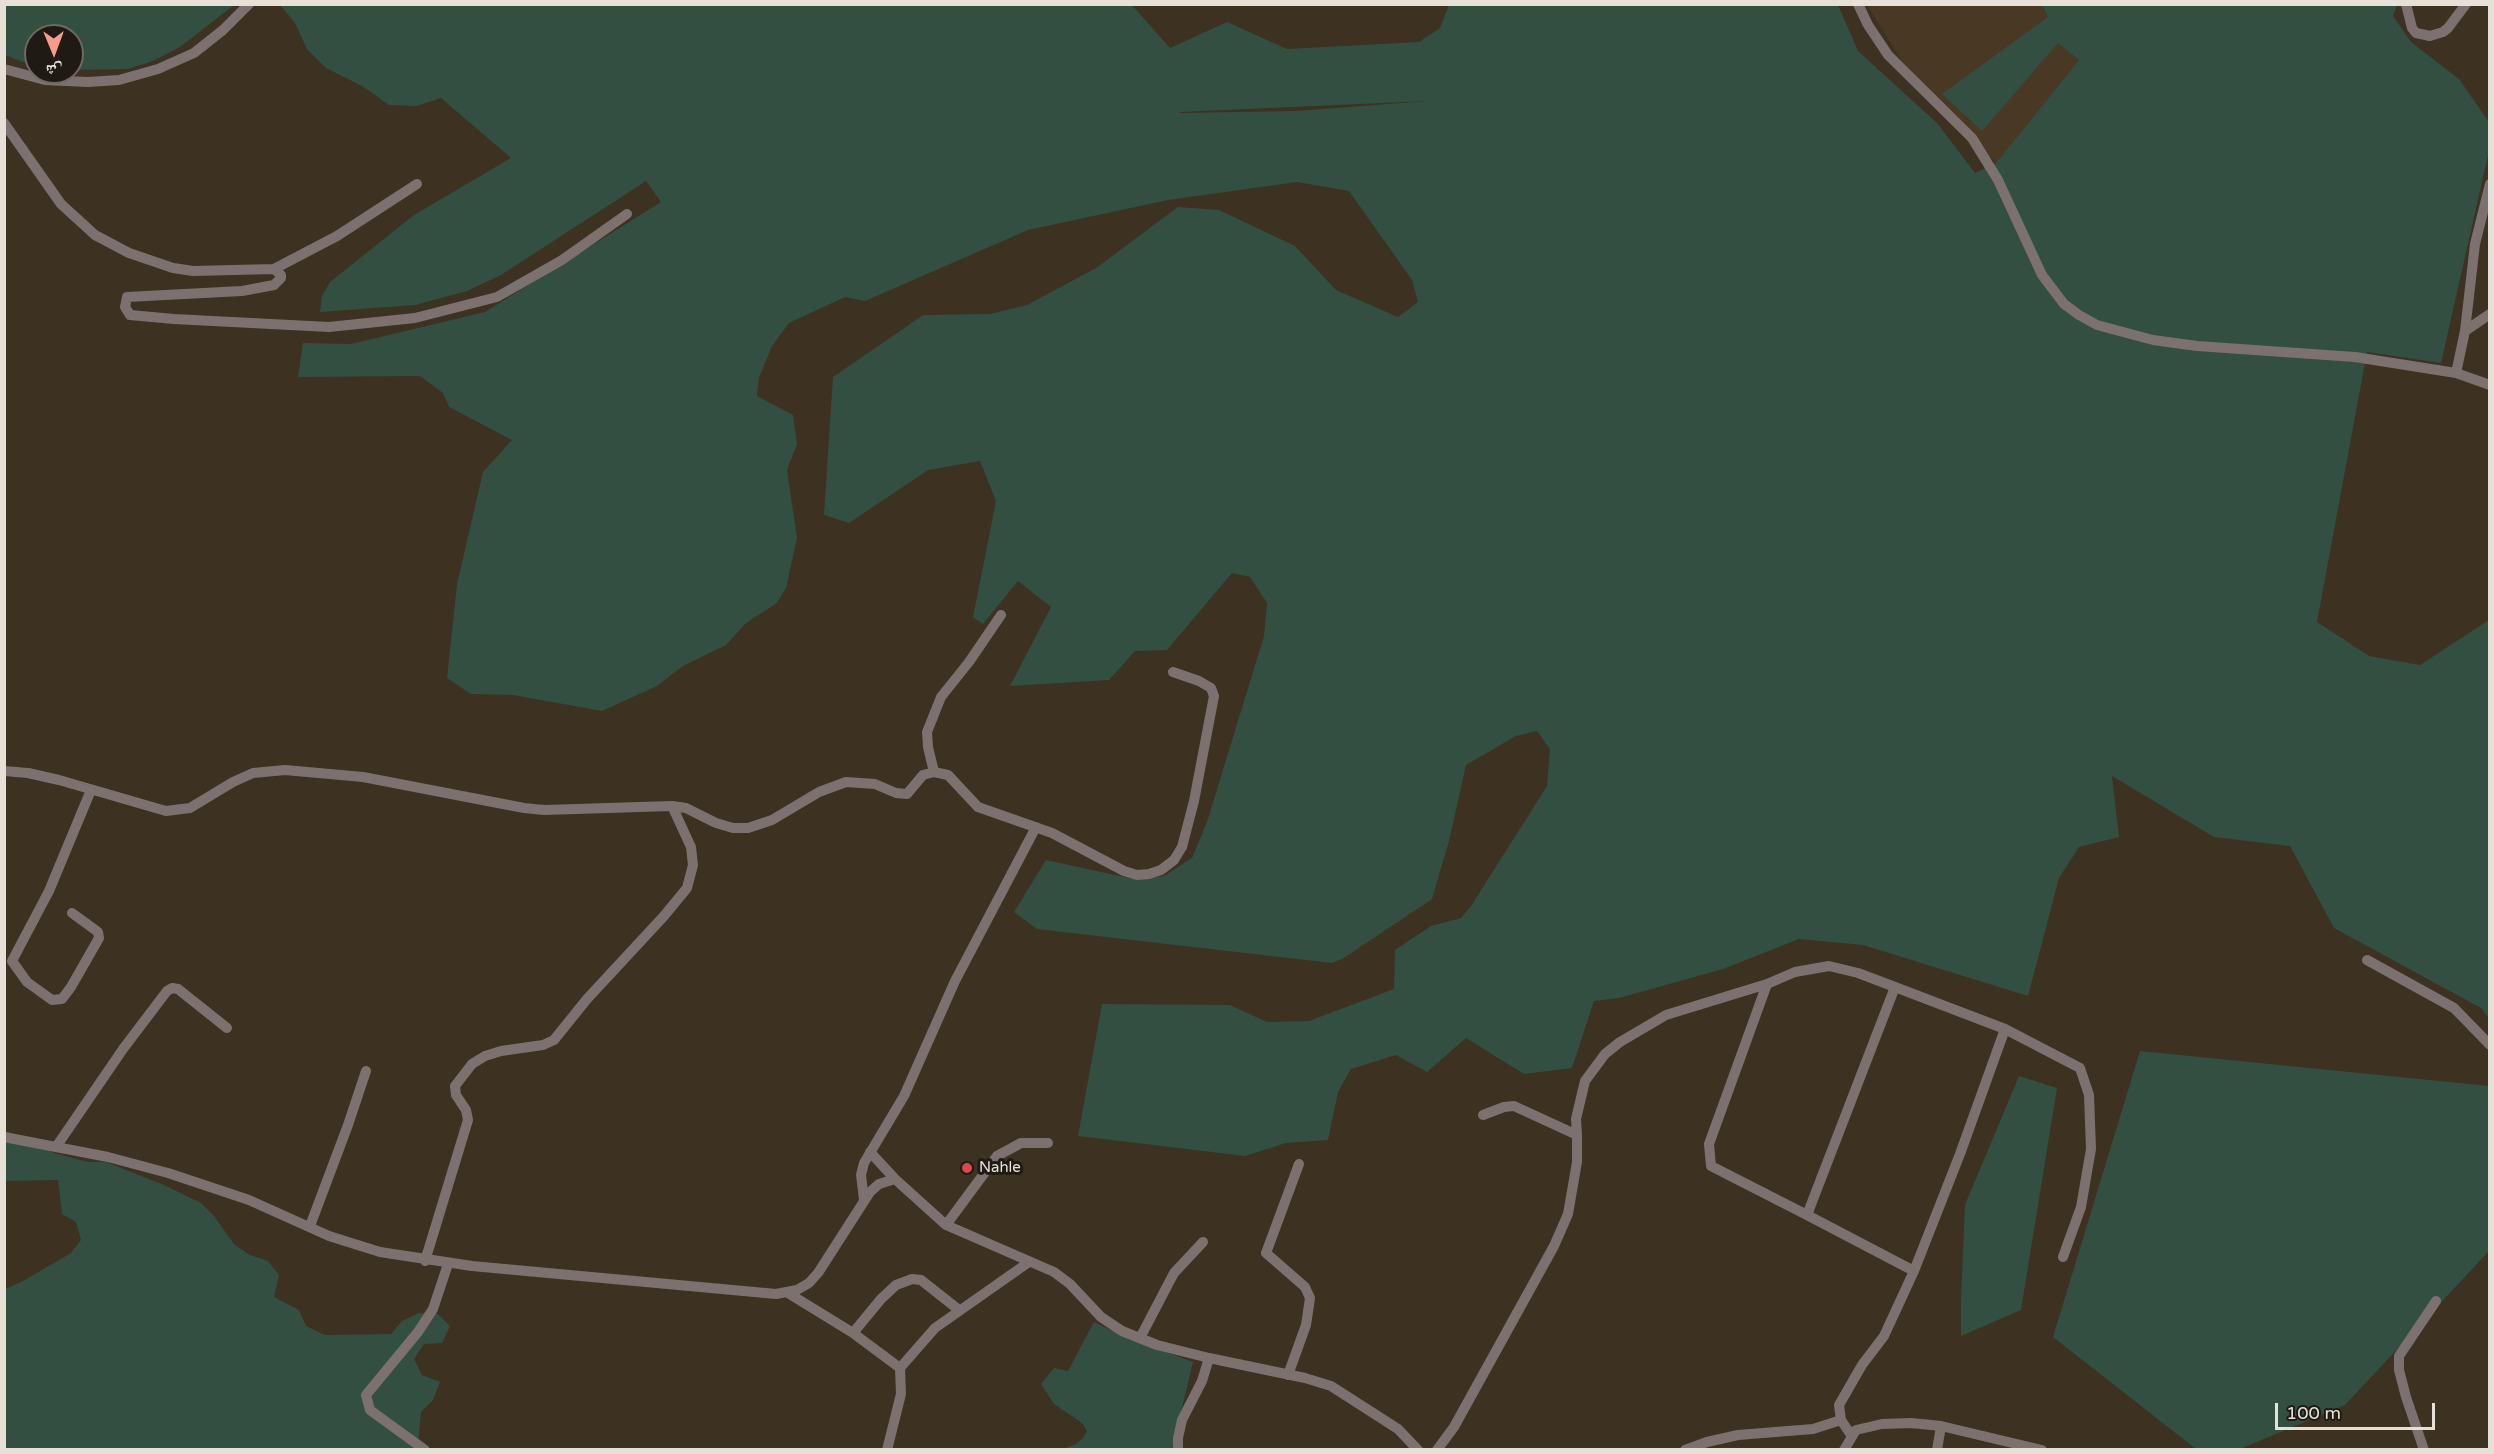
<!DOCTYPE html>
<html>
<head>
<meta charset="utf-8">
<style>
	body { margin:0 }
	#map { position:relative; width:2494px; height:1454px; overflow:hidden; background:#3d3121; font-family:"Varela Round","Noto Naskh Arabic",sans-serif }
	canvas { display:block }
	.frame { position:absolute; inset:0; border:6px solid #e7e0d6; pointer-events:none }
	.north { position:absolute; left:24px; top:24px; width:60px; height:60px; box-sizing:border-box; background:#1f1a13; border:2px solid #6f6961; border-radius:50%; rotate:179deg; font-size:16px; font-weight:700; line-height:24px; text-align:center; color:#e7e0d6 }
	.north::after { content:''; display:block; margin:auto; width:21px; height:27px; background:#f59d8d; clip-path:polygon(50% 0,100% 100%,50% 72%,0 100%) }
	.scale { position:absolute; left:2275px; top:1403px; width:160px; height:27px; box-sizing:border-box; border:3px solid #e7e0d6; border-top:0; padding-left:8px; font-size:18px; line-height:21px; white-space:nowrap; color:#e7e0d6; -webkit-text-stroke:4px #1f1a13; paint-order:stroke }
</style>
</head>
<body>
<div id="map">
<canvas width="2494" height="1454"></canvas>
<div class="frame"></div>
<div class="north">ش</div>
<div class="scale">100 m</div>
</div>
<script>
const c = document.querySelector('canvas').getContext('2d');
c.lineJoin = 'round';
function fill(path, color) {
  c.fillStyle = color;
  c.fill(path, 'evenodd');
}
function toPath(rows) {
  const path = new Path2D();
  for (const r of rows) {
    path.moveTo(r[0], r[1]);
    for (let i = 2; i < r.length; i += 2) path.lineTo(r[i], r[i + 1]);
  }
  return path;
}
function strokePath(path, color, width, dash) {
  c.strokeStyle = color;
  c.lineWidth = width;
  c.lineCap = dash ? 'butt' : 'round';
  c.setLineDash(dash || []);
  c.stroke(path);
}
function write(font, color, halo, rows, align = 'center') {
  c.font = font + ' "Varela Round",sans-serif';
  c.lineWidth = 6;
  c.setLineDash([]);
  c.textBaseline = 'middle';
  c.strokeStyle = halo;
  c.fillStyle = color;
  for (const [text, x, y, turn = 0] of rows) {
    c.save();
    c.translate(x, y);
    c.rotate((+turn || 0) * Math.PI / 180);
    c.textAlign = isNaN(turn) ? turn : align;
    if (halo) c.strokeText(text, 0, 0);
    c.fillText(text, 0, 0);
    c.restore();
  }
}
fill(toPath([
	[1871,4,2042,5,2059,42,2079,60,1996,163,1902,61,1868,7]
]), '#493824');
fill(toPath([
	[1131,4,1170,48,1227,22,1287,49,1419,42,1440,28,1449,5,1838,5,1858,51,1937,123,1975,173,1996,163,2079,60,2058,43,1982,131,1942,94,2048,17,2042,5,2397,5,2393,16,2411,42,2459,79,2489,122,2489,151,2441,363,2367,352,2317,622,2369,656,2420,665,2489,620,2489,1018,2481,1008,2334,928,2290,846,2214,837,2112,776,2119,837,2079,847,2059,878,2028,996,1863,945,1799,939,1723,969,1619,998,1594,1001,1572,1068,1524,1074,1466,1038,1427,1072,1396,1055,1351,1069,1338,1092,1328,1140,1286,1143,1245,1156,1078,1136,1102,1004,1230,1005,1267,1022,1309,1021,1394,989,1395,950,1431,926,1461,918,1471,906,1547,786,1550,749,1537,731,1516,736,1466,765,1449,841,1432,899,1342,959,1332,963,1037,929,1014,912,1046,860,1138,880,1164,876,1192,858,1207,822,1264,636,1267,603,1250,577,1232,573,1167,650,1135,651,1109,680,1010,686,1051,607,1018,581,983,624,973,617,996,501,980,461,928,470,849,523,824,515,833,377,923,315,990,314,1027,305,1096,268,1178,207,1219,210,1295,246,1336,290,1398,317,1418,302,1412,280,1349,191,1297,182,1168,200,1028,230,865,301,845,297,789,323,772,346,759,378,757,396,793,415,797,444,787,470,797,538,786,588,777,603,746,623,726,645,683,666,657,686,602,711,513,695,471,694,447,678,457,584,483,472,512,440,449,407,443,393,420,376,298,377,303,343,351,344,485,312,661,202,646,181,501,275,467,291,415,305,320,312,322,296,330,282,414,215,511,158,441,98,416,106,389,105,362,86,326,68,307,49,295,23,280,5],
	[1427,101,1297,111,1179,113,1180,112],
	[4,5,5,4,234,5,180,47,153,61,128,69,72,70,72,36,36,36,36,67,5,55],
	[2140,1051,2489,1086,2489,1251,2345,1405,2240,1449,2196,1449,2053,1337],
	[2019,1076,2057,1088,2021,1310,1961,1336,1961,1298,1965,1205],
	[4,1131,19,1135,54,1153,88,1162,106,1162,164,1185,201,1203,214,1216,234,1244,250,1255,268,1261,279,1275,274,1297,299,1310,306,1326,325,1335,391,1334,402,1321,419,1313,438,1314,450,1326,442,1343,424,1344,414,1359,422,1375,440,1382,433,1400,421,1412,418,1448,5,1449,5,1289,23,1281,71,1253,81,1240,76,1222,62,1214,58,1180,5,1181],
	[1094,1322,1126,1337,1193,1362,1172,1449,1063,1449,1076,1444,1083,1438,1087,1431,1082,1423,1054,1404,1041,1384,1054,1368,1068,1371]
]), '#334f41');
strokePath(toPath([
	[1858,4,1868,25,1888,55,1972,138,1998,180,2042,275,2064,304,2079,315,2097,325,2153,340,2197,346,2355,357,2456,373,2490,385],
	[2406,4,2412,28,2416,33,2430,36,2443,32,2448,28,2466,4],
	[4,69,45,80,88,82,119,80,158,69,194,53,223,30,249,4],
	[4,123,61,204,95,235,129,253,173,268,193,271,274,269,337,236,417,184],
	[274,269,281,275,281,278,274,285,242,291,127,297,125,307,130,315,174,319,329,327,415,318,497,297,562,260,627,214],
	[2465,331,2490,314],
	[2456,373,2465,331,2475,244,2490,184],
	[4,771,28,773,59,780,166,811,190,808,233,782,253,773,285,770,363,777,524,808,544,810,672,806,686,808,716,823,733,828,748,828,772,820,819,792,846,782,875,784,896,793,907,794,923,775,934,772,948,775,978,807,1052,833,1124,871,1137,875,1149,874,1161,870,1174,860,1182,847,1194,801,1214,696,1211,688,1199,681,1173,672],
	[934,772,928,747,927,732,941,697,969,662,1001,615],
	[72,913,98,932,99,938,71,987,62,999,52,1000,27,982,12,961,49,891,91,790],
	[2367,960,2454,1008,2490,1045],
	[1577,1135,1576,1119,1585,1081,1605,1054,1620,1042,1666,1015,1767,984],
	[4,1137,108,1157,168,1173,249,1200,329,1236,380,1252,472,1266,776,1294,797,1290,809,1283,818,1273,870,1192,879,1184,895,1179],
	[56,1147,123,1049,167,991,172,988,178,989,227,1028],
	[870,1152,895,1179,946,1225,1054,1272,1070,1284,1101,1317,1122,1331,1157,1345,1209,1358,1305,1378,1331,1386,1398,1429,1418,1450],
	[864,1200,861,1175,864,1163,904,1096,955,981,1036,827],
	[1807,1215,1711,1166,1709,1144,1767,984,1795,972,1829,966,1858,973,1895,987],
	[946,1225,997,1156,1021,1143,1048,1143],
	[310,1226,348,1125,366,1071],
	[425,1261,468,1120,466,1110,456,1095,455,1086,472,1064,485,1056,501,1051,543,1045,554,1040,587,999,664,916,687,888,693,865,691,847,672,806],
	[1914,1271,1807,1215,1895,987,2005,1029],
	[788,1293,853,1333,900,1368],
	[853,1333,881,1299,896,1285,912,1279,921,1280,959,1310],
	[1140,1338,1174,1273,1203,1242],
	[1288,1375,1306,1325,1310,1298,1305,1287,1266,1253,1299,1164],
	[1851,1435,1841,1420,1839,1405,1862,1365,1884,1336,1914,1271,1960,1154,2005,1029,2080,1068,2089,1095,2091,1149,2081,1207,2063,1257],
	[425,1450,370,1410,366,1395,418,1332,433,1309,448,1264],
	[887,1450,901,1394,900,1368,935,1328,1029,1262],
	[1178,1450,1178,1438,1182,1420,1202,1381,1209,1358],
	[1437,1450,1454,1427,1554,1246,1568,1214,1577,1162,1577,1135,1514,1106,1504,1107,1483,1115],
	[1685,1450,1707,1442,1738,1435,1813,1429,1841,1420],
	[1844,1450,1856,1430,1882,1424,1911,1423,1941,1426,2042,1450],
	[1937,1450,1941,1426],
	[2424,1450,2406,1397,2399,1370,2399,1356,2436,1301]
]), '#7c716f', 10);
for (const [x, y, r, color] of [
	[967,1168,6,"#e0444e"]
]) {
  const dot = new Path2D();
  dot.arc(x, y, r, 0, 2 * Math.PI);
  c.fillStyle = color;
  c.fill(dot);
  strokePath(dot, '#1f1a13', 2);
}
write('15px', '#e7e0d6', '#1f1a13', [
	["Nahle",979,1168]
], 'left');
</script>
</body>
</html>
